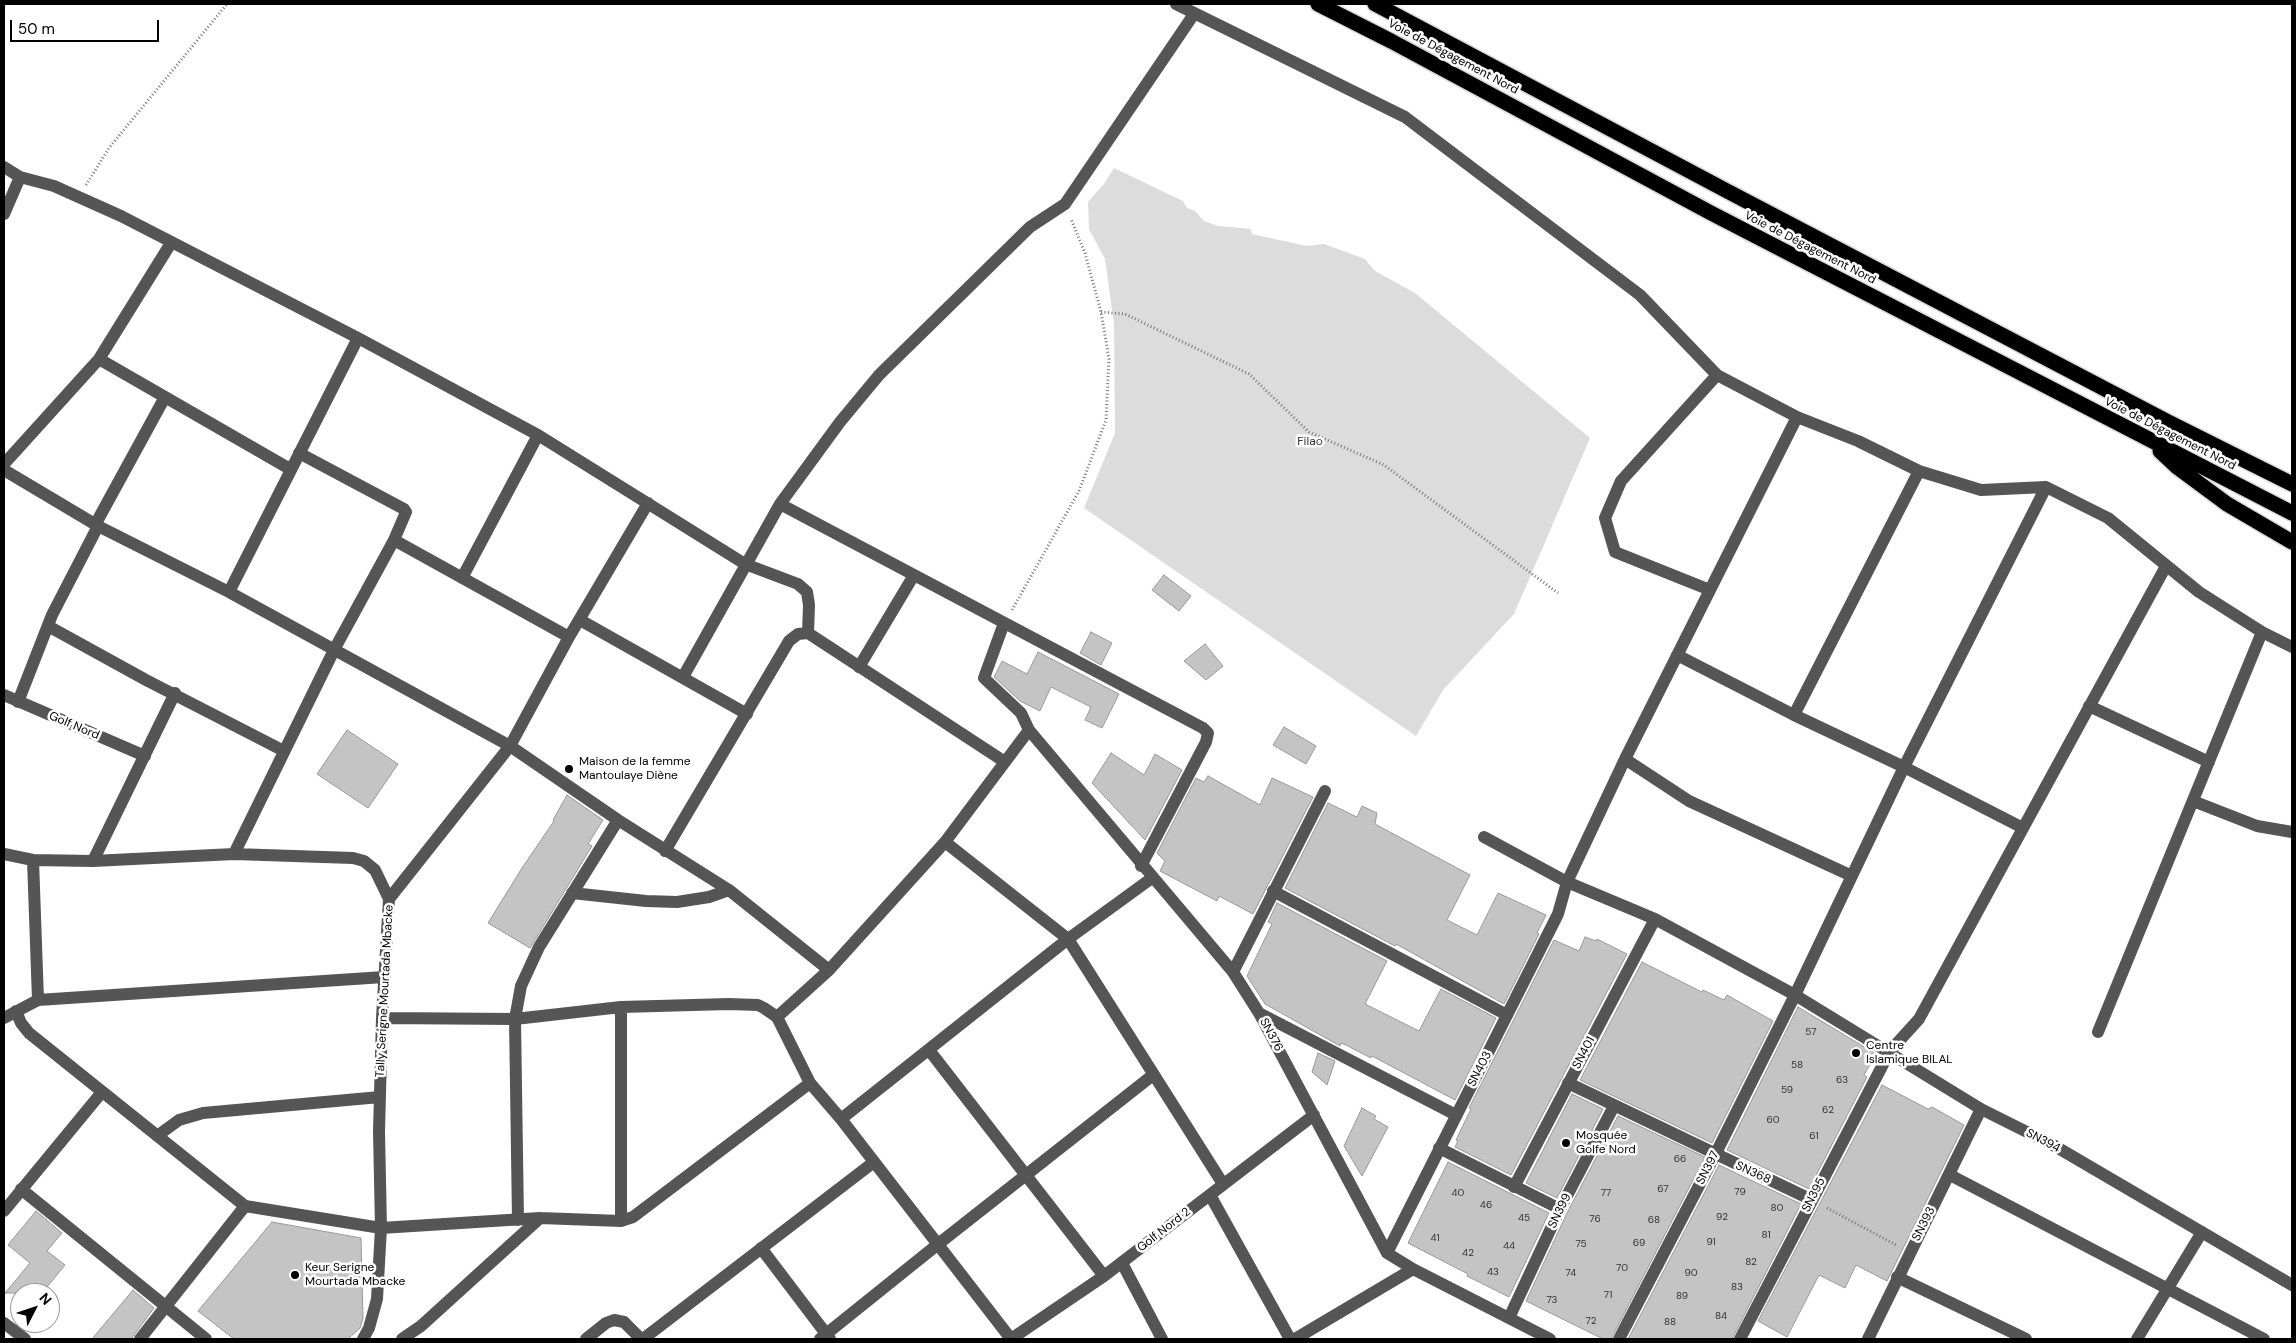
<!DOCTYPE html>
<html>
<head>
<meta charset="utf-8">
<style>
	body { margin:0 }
	#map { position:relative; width:2296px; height:1343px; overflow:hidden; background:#fff; font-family:"DM Sans",sans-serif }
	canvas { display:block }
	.frame { position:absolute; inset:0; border:5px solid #000; pointer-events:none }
	.north { position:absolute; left:10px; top:1283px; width:50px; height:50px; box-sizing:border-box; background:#fff; border:1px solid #999; border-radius:50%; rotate:49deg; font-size:14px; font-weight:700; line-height:20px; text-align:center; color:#000 }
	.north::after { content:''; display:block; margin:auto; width:18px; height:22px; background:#000; clip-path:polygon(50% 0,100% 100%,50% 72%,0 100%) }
	.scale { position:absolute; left:10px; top:20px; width:149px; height:22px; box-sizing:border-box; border:2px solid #000; border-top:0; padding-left:6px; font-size:15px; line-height:18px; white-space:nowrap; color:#000; -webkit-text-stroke:4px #fff; paint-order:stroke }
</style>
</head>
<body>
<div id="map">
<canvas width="2296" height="1343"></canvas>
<div class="frame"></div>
<div class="north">N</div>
<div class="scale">50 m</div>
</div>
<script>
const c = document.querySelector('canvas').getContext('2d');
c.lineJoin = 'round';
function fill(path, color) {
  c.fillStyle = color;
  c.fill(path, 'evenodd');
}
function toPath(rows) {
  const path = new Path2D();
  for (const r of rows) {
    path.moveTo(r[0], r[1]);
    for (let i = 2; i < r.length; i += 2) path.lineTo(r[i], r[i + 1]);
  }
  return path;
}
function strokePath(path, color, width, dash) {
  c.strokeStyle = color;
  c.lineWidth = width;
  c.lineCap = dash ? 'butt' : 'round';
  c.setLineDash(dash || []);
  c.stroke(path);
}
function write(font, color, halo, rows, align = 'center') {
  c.font = font + ' "DM Sans",sans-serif';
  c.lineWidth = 5;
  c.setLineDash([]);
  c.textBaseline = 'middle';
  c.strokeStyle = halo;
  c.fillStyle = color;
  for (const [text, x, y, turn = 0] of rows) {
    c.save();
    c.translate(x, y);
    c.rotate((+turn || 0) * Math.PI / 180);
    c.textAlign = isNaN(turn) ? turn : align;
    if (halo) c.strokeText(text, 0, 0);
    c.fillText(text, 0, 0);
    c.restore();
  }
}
fill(toPath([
	[1114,168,1183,201,1187,208,1195,211,1204,221,1218,226,1251,229,1252,234,1306,246,1324,244,1365,259,1375,271,1415,293,1590,438,1514,614,1443,690,1416,736,1084,508,1115,433,1114,324,1105,259,1089,229,1088,202,1104,184]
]), '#dcdcdc');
const building = toPath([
	[1164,575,1191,596,1179,611,1152,590,1164,575],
	[1091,632,1112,643,1101,665,1080,653,1091,632],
	[1205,644,1223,666,1206,680,1184,661,1205,644],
	[1038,652,1119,694,1102,728,1085,720,1091,707,1051,687,1040,711,1020,701,994,677,1002,661,1027,674,1038,652],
	[1284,727,1316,746,1306,764,1273,745,1284,727],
	[347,730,398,764,368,808,317,774,347,730],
	[1111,753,1144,775,1155,754,1182,770,1145,840,1092,783,1111,753],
	[1208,776,1260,805,1272,778,1313,797,1253,914,1219,896,1217,901,1160,871,1165,861,1157,853,1196,778,1204,782,1208,776],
	[567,795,603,820,588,844,592,846,530,948,488,923,522,868,554,821,553,820,567,795],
	[1328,803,1357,817,1362,806,1377,813,1375,824,1470,875,1447,920,1477,935,1498,893,1546,915,1537,933,1539,934,1504,1004,1396,944,1395,946,1285,888,1328,803],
	[1277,903,1387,961,1365,1004,1419,1031,1441,989,1496,1018,1455,1100,1372,1056,1371,1058,1346,1045,1341,1043,1340,1046,1265,1004,1247,976,1272,924,1268,922,1277,903],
	[1585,937,1596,941,1597,939,1627,954,1511,1175,1455,1147,1458,1141,1456,1140,1471,1109,1469,1108,1554,940,1579,951,1585,937],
	[1642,962,1702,992,1703,990,1724,1000,1727,995,1773,1021,1712,1143,1580,1080,1642,962],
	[1798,1007,1876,1054,1864,1075,1867,1077,1809,1189,1727,1150,1798,1007],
	[1318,1053,1335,1061,1327,1085,1312,1072,1318,1053],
	[1882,1085,1928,1109,1932,1107,1964,1125,1887,1281,1856,1265,1845,1288,1819,1275,1787,1337,1758,1321,1882,1085],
	[1572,1094,1603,1109,1557,1198,1526,1183,1572,1094],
	[1362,1108,1376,1116,1374,1119,1388,1127,1362,1176,1344,1146,1362,1108],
	[1618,1116,1705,1157,1611,1339,1603,1339,1526,1301,1567,1213,1618,1116],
	[1448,1162,1549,1213,1509,1297,1467,1276,1468,1274,1408,1243,1448,1162],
	[1719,1165,1801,1204,1732,1339,1628,1339,1719,1165],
	[36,1211,62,1233,47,1251,65,1265,42,1293,5,1293,30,1263,8,1245,36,1211],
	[272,1222,361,1238,363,1318,360,1328,348,1339,234,1339,198,1311,272,1222],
	[133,1290,154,1308,131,1339,92,1339,133,1290]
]);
fill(building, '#c4c4c4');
strokePath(building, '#999', 1);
const highway = toPath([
	[1318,4,1391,41,1711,213,2292,513],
	[1375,4,1727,191,2168,422,2292,484],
	[2160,451,2177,467,2227,504,2292,542]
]);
strokePath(highway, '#dbdbdb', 18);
strokePath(toPath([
	[86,185,109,148,227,4],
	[1101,312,1125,314,1249,374,1309,432,1384,465,1558,593],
	[1012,610,1079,491,1106,420,1109,359,1101,312,1085,253,1071,219],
	[1827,1208,1896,1245]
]), '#777', 3, [1, 2.5]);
strokePath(toPath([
	[1176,4,1405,117,1640,295,1717,375,1797,417,1858,441,1919,471,1981,490,2046,487,2108,518,2199,592,2262,632,2292,647],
	[4,167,20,177,54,186,121,216,358,338,538,435,745,564,798,584,807,592,809,605,808,633],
	[4,214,20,177],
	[99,359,290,469],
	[4,464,99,359,171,243],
	[4,470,98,526,229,592,510,746,618,820,729,890,829,970],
	[1919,471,1794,715,1904,767,2023,828],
	[780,504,1203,728,1208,733,1206,742,1141,866],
	[95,525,165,397],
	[394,540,569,637],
	[462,578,538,435],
	[1710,590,1615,552,1605,518,1621,481,1717,375],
	[229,592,358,338],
	[580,620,747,714],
	[1004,623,984,678,1021,713,1029,730],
	[48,626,146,680,284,751],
	[1677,655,1794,715],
	[859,667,914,575],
	[683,677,780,504,840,422,879,375,1030,227,1065,204,1194,14],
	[4,695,145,756],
	[18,702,52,615,98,526],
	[2089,706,2209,762],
	[1625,759,1689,801,1852,876],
	[2193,801,2257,826,2292,832],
	[1484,837,1567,882,1655,919,1795,995,1981,1109,2053,1145,2292,1285],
	[945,842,1068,939,1223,1184],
	[665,851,789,641,798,634,808,633,1005,762],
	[4,854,33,860,93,861,234,854,353,858,364,861,375,870,389,899,382,1018,379,1132,381,1228,377,1299,369,1328,363,1339],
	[234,854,334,650,394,540,406,512,404,509,299,453],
	[33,860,38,1000],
	[93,861,175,693],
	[1273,891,1507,1015],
	[572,893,646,901,677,902,709,897,729,890],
	[389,899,510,746,569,637,648,503],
	[1233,972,1325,791],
	[16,1011,21,1023,29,1033,245,1206,381,1228,540,1218,621,1221,633,1217,810,1083],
	[1259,1013,1456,1115],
	[777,1017,829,970,945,842,1029,730,1233,972,1259,1013,1387,1253,1413,1269,1550,1339],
	[4,1018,38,1000,384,977],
	[382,1018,515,1019,621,1007,729,1004,758,1005,764,1008,777,1017,810,1083,841,1119,1011,1339],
	[2098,1032,2262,632],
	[929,1050,1104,1276],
	[1568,1083,1812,1200],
	[841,1119,1068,939,1152,878],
	[157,1136,179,1120,203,1113,380,1097],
	[1439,1148,1560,1209],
	[1950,1175,2264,1339],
	[1514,1187,1655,919],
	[21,1189,206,1339],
	[1210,1195,1290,1339],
	[4,1211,102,1092],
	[518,1220,515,1019,521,986,539,947,618,820],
	[621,1221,621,1007],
	[761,1248,830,1339],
	[1387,1253,1558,914,1567,882,1625,759,1797,417],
	[1122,1263,1162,1339],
	[1897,1277,2026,1339],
	[1509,1318,1560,1209,1614,1106],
	[4,1323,25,1339],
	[140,1339,245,1206],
	[402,1339,421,1326,540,1218],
	[586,1339,606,1323,614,1320,624,1322,641,1339],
	[643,1339,874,1162],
	[820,1339,937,1245,1153,1075],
	[1011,1339,1104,1276,1314,1115],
	[1295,1339,1413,1269],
	[1619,1339,1715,1155,1795,995,1904,767,2046,487],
	[1740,1339,1890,1051,1919,1019,2166,566],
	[1868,1339,1981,1109],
	[2137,1339,2202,1232]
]), '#555', 12);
strokePath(highway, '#000', 15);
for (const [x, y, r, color] of [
	[569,769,5,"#000"],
	[1856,1053,5,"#000"],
	[1566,1143,5,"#000"],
	[295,1275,5,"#000"]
]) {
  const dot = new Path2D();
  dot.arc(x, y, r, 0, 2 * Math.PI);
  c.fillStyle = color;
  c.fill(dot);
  strokePath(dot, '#fff', 2);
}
write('10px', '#313131', null, [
	["57",1811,1032],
	["58",1797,1065],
	["63",1842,1080],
	["59",1787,1090],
	["62",1828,1110],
	["60",1773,1120],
	["61",1814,1136],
	["66",1680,1159],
	["67",1663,1189],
	["79",1740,1192],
	["40",1458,1193],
	["77",1606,1193],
	["46",1486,1205],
	["80",1777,1208],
	["92",1722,1217],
	["45",1524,1218],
	["76",1595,1219],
	["68",1654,1220],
	["81",1766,1235],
	["41",1435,1238],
	["91",1711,1242],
	["69",1639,1243],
	["75",1581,1244],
	["44",1509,1246],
	["42",1468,1253],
	["82",1751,1262],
	["70",1622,1268],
	["43",1493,1272],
	["74",1571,1273],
	["90",1691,1273],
	["83",1737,1287],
	["71",1608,1295],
	["89",1682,1296],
	["73",1552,1300],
	["84",1721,1316],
	["72",1591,1321],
	["88",1670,1322]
]);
write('12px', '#000', '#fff', [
	["Voie de Dégagement Nord",1453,57,28],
	["Voie de Dégagement Nord",1810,248,27],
	["Voie de Dégagement Nord",2170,434,27],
	["Golf Nord",74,726,23],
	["Tally Serigne Mourtada Mbacke",385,991,-87],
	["SN376",1271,1035,62],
	["SN401",1584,1053,-62],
	["SN403",1480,1069,-63],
	["SN394",2043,1141,28],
	["SN397",1708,1168,-63],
	["SN368",1753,1173,25],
	["SN395",1814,1195,-63],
	["SN399",1560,1211,-64],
	["SN393",1924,1224,-63],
	["Golf Nord 2",1164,1230,-38]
]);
write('12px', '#333', '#fff', [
	["Filao",1310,442]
]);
write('12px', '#000', '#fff', [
	["Maison de la femme",579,762],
	["Mantoulaye Diène",579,776],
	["Centre",1866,1046],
	["Islamique BILAL",1866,1060],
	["Mosquée",1576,1136],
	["Golfe Nord",1576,1150],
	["Keur Serigne",305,1268],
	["Mourtada Mbacke",305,1282]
], 'left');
</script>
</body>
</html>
